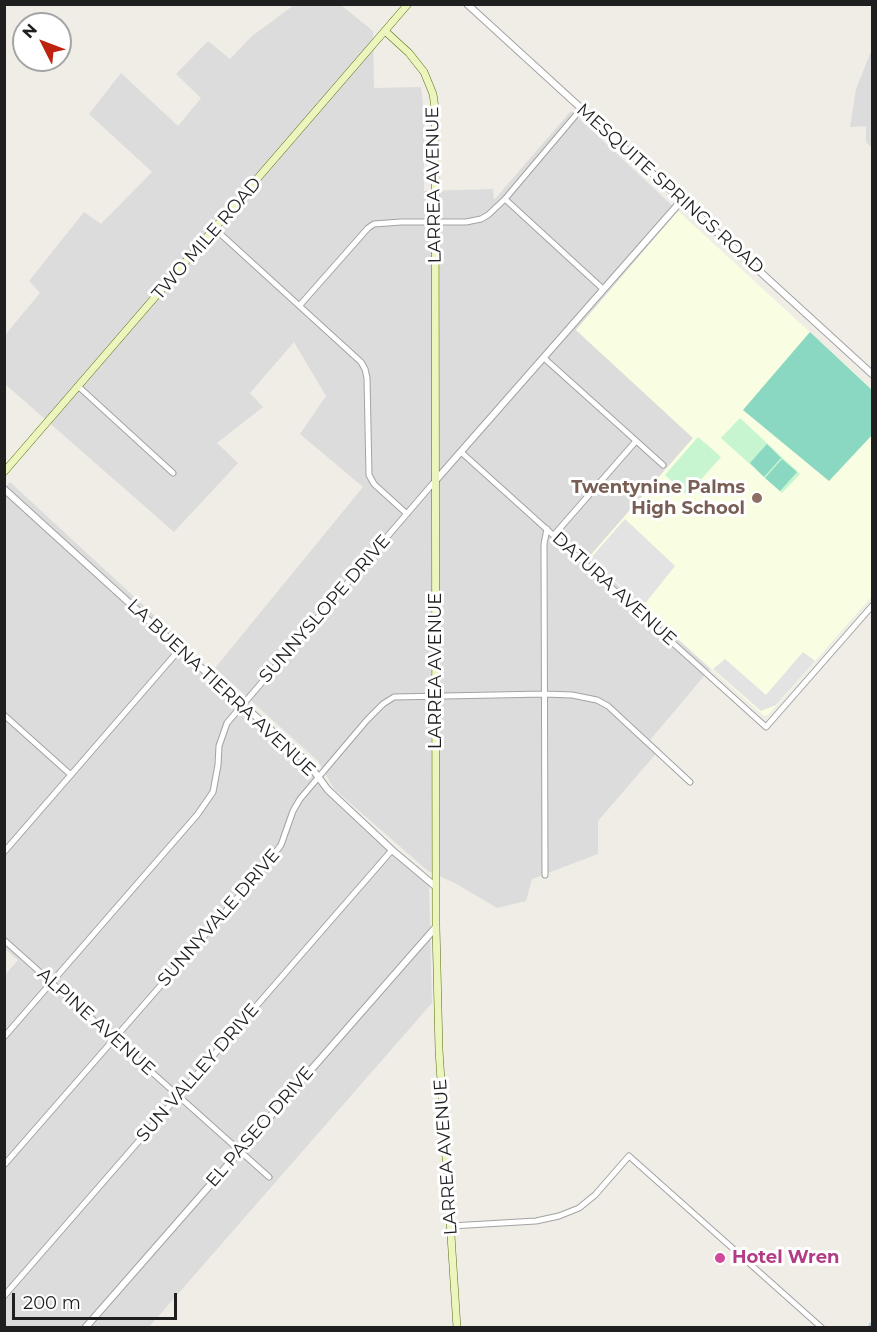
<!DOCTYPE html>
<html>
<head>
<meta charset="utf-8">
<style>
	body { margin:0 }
	#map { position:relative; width:877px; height:1332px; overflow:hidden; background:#efede6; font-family:Montserrat,sans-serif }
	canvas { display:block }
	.frame { position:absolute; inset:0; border:6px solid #1f1f1f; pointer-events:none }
	.north { position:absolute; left:12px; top:12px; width:60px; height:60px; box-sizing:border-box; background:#fff; border:2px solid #a5a5a5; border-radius:50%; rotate:312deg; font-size:16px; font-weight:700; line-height:24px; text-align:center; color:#1f1f1f }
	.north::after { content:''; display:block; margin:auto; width:21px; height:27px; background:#be2310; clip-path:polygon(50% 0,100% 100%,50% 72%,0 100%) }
	.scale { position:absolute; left:12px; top:1293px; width:165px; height:27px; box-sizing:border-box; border:3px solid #1f1f1f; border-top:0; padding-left:8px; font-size:18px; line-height:21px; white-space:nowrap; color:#1f1f1f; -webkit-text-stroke:4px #fff; paint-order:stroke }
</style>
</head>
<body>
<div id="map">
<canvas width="877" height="1332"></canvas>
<div class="frame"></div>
<div class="north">N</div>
<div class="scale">200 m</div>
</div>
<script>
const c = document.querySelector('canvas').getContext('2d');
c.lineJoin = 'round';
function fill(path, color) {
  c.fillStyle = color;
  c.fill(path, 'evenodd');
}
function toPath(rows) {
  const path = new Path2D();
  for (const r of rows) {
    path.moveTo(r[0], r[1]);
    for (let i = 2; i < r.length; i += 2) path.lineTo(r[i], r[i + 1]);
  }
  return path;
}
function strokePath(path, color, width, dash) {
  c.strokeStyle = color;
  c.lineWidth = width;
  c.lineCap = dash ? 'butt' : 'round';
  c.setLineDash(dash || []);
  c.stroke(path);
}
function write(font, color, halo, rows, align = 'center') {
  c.font = font + ' Montserrat,sans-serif';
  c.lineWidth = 6;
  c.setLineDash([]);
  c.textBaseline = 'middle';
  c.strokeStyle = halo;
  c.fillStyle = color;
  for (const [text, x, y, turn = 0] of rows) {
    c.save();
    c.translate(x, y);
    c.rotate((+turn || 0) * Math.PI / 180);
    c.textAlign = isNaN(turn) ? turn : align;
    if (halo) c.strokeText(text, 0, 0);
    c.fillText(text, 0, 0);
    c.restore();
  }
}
fill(toPath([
	[294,5,341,5,373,31,374,88,421,87,424,114,424,191,493,189,494,200,571,111,678,211,576,330,693,438,589,558,710,669,650,740,660,749,598,821,598,854,532,879,526,901,497,908,455,883,428,871,334,789,318,761,215,668,363,487,300,434,326,396,294,342,250,393,263,407,217,443,238,463,174,532,5,384,5,335,40,293,29,281,84,212,101,224,152,172,89,114,121,73,178,126,201,98,176,74,208,41,230,59,252,36],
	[872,49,872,148,866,142,866,126,850,127,856,89],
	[10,482,182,641,183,658,307,765,322,789,429,885,432,1003,149,1327,5,1327,4,976,18,960,5,949,4,488]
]), '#dddcdc');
fill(toPath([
	[678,211,872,389,872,596,768,715,764,716,588,558,693,438,576,330]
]), '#f9fde1');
fill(toPath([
	[740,418,800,474,782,493,721,438],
	[698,437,721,457,687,495,665,475]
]), '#c6f5cf');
fill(toPath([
	[810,332,872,390,872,435,829,481,743,410],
	[767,444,781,458,764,477,750,463],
	[782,459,797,472,780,491,765,478]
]), '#8ad8c2');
fill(toPath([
	[625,519,675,566,643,606,590,559],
	[803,652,815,661,776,705,761,711,713,669,725,659,766,695]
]), '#e3e3e3');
strokePath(toPath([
	[871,1328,872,1325]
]), '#aac9d9', 6);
const minor = toPath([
	[505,199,603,289],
	[215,229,361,362,365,369,367,378,369,475,374,484,407,514],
	[300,305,368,228,374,224,401,222,466,222,481,219,488,215,505,199,581,109],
	[544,358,663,465],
	[79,387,173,473],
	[461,452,766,727,872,606],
	[554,535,636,441],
	[4,715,71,775],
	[4,852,180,649],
	[545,875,544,544,547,529],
	[4,940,269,1177],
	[4,1037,197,815,213,792,218,765,219,746,227,723,435,481],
	[4,1165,266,865,281,845,293,811,300,799,367,720,383,704,394,697,545,694,572,695,597,700,608,706,690,782],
	[451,1226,536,1221,559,1216,579,1208,595,1195,629,1156,822,1328],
	[4,1296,392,850]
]);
const tertiary = toPath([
	[467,4,872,374],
	[436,480,682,200],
	[4,489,180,649,307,762,328,790,392,850,436,887],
	[85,1328,436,927]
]);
const secondary = toPath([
	[385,31,409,53,424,72,433,94,435,108,436,927,439,1050,457,1328],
	[4,472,408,4]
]);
strokePath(minor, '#a3a3a3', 7);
strokePath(tertiary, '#a3a3a3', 8);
strokePath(secondary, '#596e0d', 8);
strokePath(minor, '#fff', 5);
strokePath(tertiary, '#fff', 6);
strokePath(secondary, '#ecf5be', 7);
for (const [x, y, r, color] of [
	[757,498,6,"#8d6e63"],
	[720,1258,6,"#d1479c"]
]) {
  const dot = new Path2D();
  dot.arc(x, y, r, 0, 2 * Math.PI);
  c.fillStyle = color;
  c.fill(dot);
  strokePath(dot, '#fff', 2);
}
write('18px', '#1f1f1f', '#fff', [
	["LARREA AVENUE",434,185,-91],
	["MESQUITE SPRINGS ROAD",670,189,42],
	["TWO MILE ROAD",207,239,-49],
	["DATURA AVENUE",614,589,42],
	["SUNNYSLOPE DRIVE",325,609,-49],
	["LARREA AVENUE",436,671,-90],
	["LA BUENA TIERRA AVENUE",221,688,43],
	["SUNNYVALE DRIVE",219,918,-49],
	["ALPINE AVENUE",96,1022,42],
	["SUN VALLEY DRIVE",198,1073,-49],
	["EL PASEO DRIVE",260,1127,-49],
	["LARREA AVENUE",446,1157,-94]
]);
write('bold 18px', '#785e54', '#fff', [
	["Twentynine Palms",745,488],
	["High School",745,509]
], 'right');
write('bold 18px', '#b23c85', '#fff', [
	["Hotel Wren",732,1258]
], 'left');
</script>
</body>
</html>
